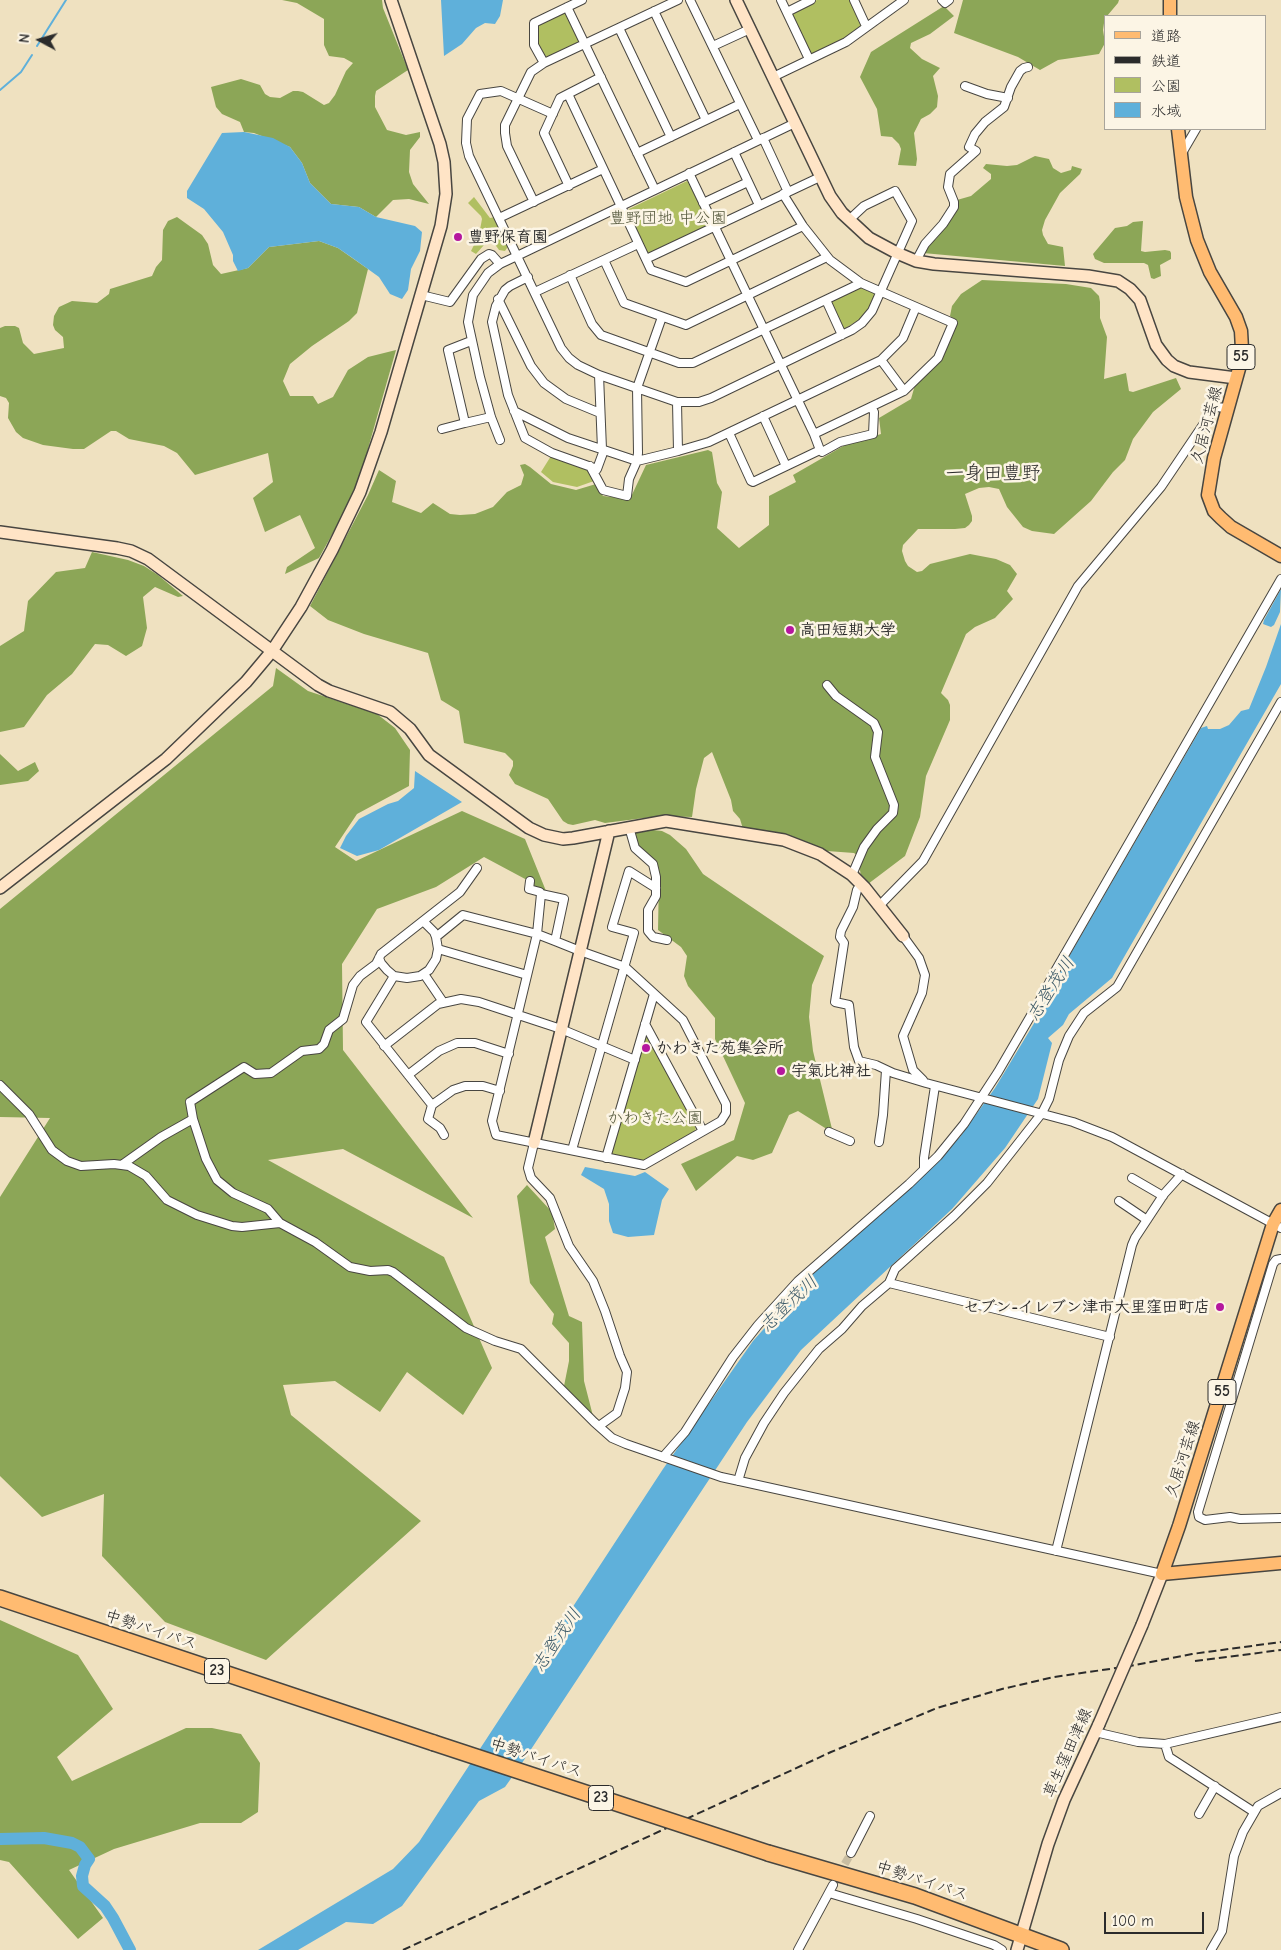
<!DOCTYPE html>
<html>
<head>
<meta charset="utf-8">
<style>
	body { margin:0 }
	#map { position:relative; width:1281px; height:1950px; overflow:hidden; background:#efe1c0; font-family:"Comic Neue","Klee One",sans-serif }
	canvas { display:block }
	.legend { position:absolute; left:1104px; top:15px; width:162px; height:115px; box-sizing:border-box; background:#fcf5e5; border:1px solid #a8a49b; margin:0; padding:6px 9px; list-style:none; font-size:15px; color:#2b2b2b }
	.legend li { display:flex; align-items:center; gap:10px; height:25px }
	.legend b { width:25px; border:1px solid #a8a49b }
	.north { position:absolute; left:15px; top:15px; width:50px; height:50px; -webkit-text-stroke:4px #fcf5e5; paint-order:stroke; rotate:276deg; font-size:14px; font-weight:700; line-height:20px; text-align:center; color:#2b2b2b }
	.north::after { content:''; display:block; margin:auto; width:18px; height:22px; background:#2b2b2b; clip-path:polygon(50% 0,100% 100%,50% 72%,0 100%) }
	.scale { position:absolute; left:1104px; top:1912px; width:100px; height:22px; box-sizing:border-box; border:2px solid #2b2b2b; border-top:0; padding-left:6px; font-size:15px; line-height:18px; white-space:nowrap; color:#2b2b2b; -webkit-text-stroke:4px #fcf5e5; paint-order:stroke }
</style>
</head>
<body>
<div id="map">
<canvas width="1281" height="1950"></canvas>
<ul class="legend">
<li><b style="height:6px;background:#ffbb71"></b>道路</li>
<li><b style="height:6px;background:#2b2b2b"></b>鉄道</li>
<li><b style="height:14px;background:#b0bf61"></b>公園</li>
<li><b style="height:14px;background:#5fb0da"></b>水域</li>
</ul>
<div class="north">N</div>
<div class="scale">100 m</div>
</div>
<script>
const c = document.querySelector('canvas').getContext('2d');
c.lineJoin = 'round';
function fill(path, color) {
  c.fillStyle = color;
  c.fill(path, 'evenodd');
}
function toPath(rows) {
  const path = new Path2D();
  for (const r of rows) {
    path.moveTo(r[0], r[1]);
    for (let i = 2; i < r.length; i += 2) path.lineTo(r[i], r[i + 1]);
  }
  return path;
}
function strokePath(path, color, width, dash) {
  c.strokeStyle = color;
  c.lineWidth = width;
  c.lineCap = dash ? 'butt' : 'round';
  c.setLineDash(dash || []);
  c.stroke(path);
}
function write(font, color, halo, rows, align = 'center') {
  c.font = font + ' "Comic Neue","Klee One",sans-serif';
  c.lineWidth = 5;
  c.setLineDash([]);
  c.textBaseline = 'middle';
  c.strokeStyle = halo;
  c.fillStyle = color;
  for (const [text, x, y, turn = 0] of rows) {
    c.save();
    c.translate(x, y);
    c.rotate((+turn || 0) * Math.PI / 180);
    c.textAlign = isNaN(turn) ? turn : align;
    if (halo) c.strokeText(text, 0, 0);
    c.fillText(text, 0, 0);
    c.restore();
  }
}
fill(toPath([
	[817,0,851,0,862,26,846,37,812,55,809,53,792,15,792,12],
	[563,12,567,14,580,42,579,44,545,59,537,44,537,25],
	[687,181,690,183,710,223,708,226,650,255,646,253,627,212,629,209],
	[474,197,490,218,495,217,509,245,505,251,499,250,494,243,489,243,484,245,476,254,471,251,479,235,482,219,481,216,468,203],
	[861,286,873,291,875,295,868,309,859,320,842,330,829,302],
	[551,456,587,469,594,481,577,487,553,482,541,472],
	[649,1037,696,1126,695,1132,645,1161,640,1162,614,1157,611,1152,644,1038]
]), '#b0bf61');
fill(toPath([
	[282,0,382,0,383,8,408,70,376,91,375,96,375,107,387,130,406,135,420,132,420,137,410,150,409,172,413,184,429,204,409,199,393,200,376,217,359,207,331,204,310,183,302,163,290,147,254,133,244,132,240,122,222,114,216,107,211,87,241,79,260,85,265,94,270,97,280,98,293,91,298,91,303,92,324,105,329,103,335,95,346,71,353,63,344,58,329,56,324,45,324,19,297,3],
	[963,0,1119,0,1118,3,1107,16,1105,16,1103,30,1105,43,1099,54,1058,60,1040,70,1018,57,954,33],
	[944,6,954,16,930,34,911,43,910,48,922,59,940,68,933,76,938,96,937,107,930,114,921,119,914,133,917,159,916,166,898,165,901,149,899,144,892,137,881,136,877,109,860,77,871,52],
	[1035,156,1049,159,1053,168,1061,173,1071,170,1072,166,1082,169,1080,174,1060,193,1045,220,1042,230,1043,235,1048,244,1063,247,1065,266,923,253,927,244,936,239,951,219,952,209,957,200,971,196,991,179,991,174,983,168,986,164,1007,166,1017,165],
	[177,217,202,235,208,244,213,265,221,274,248,268,269,247,319,241,338,248,368,269,357,313,349,321,312,346,290,364,283,381,290,396,313,396,318,404,333,397,348,370,368,357,396,350,356,491,319,558,285,574,287,567,315,548,300,515,265,532,253,498,273,482,268,453,195,475,177,453,164,446,129,439,116,431,111,431,84,449,73,449,43,445,23,438,16,432,8,418,9,403,6,398,0,396,0,328,5,326,15,326,19,328,23,343,34,354,64,348,63,337,55,330,53,325,54,316,59,307,72,301,97,303,109,294,110,289,152,276,156,267,162,260,163,230,168,221],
	[1143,221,1141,251,1145,252,1165,250,1170,251,1171,253,1171,259,1160,265,1161,276,1154,279,1151,278,1148,265,1144,263,1104,263,1095,259,1093,254,1115,228,1127,226,1133,222],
	[982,280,1066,284,1091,288,1099,296,1100,302,1100,318,1107,337,1104,379,1126,373,1129,391,1133,392,1176,378,1181,389,1153,412,1133,439,1125,460,1113,472,1091,501,1054,534,1032,531,1023,527,1007,507,999,489,989,487,979,488,965,494,972,516,972,521,969,525,965,528,955,529,918,529,903,545,902,551,905,561,908,566,917,572,922,571,930,564,970,554,996,559,1010,565,1017,574,1007,591,1013,599,995,618,975,627,966,634,941,693,948,700,950,705,950,720,926,776,920,817,905,856,868,884,861,877,858,856,854,853,827,851,792,839,743,829,740,819,733,811,731,800,712,752,704,758,696,789,692,817,660,816,605,823,595,820,573,825,568,824,563,821,548,799,515,784,509,775,513,766,513,761,505,753,464,743,459,711,441,700,428,653,364,634,328,620,310,606,368,495,379,470,396,481,392,502,421,513,433,503,450,514,460,515,475,514,493,507,507,492,521,485,524,475,520,465,525,464,530,467,551,484,576,490,596,484,603,496,630,499,646,465,708,450,712,452,717,483,722,492,717,528,739,548,769,525,769,496,796,482,793,475,845,445,881,434,879,418,911,399,915,385,942,360,957,321,950,316,952,306,961,294],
	[92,552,128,560,144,566,158,575,183,596,178,597,155,587,143,597,147,628,142,646,126,656,108,645,95,644,72,674,47,695,24,727,0,732,0,646,24,631,28,601,56,572,85,568],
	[276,668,308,691,377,714,395,728,410,750,409,786,357,814,335,847,356,861,462,811,525,839,546,891,532,886,534,879,527,880,484,857,436,887,377,909,342,964,343,1050,473,1218,343,1149,268,1160,444,1257,492,1368,463,1415,407,1372,380,1412,335,1381,283,1385,291,1415,421,1521,266,1660,165,1622,102,1556,104,1494,42,1517,0,1476,0,1197,50,1118,0,1117,0,909,273,686],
	[0,754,18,771,35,762,39,771,28,781,0,785],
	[644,829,662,831,670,835,686,849,703,874,824,956,812,985,809,1017,813,1051,833,1133,798,1111,789,1115,772,1153,753,1160,737,1156,696,1191,681,1164,734,1140,745,1103,715,1039,715,1018,688,986,684,976,687,956,681,947,658,930,659,877,639,848,635,831],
	[527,1185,552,1212,555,1229,545,1237,569,1316,582,1322,584,1381,593,1416,564,1386,569,1361,569,1343,552,1324,554,1314,530,1283,517,1196],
	[0,1620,78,1655,113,1709,57,1757,72,1781,186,1728,212,1728,241,1734,260,1763,258,1812,241,1823,200,1823,114,1849,69,1870,103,1918,78,1939,9,1862,0,1860]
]), '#8ca657');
fill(toPath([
	[441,0,503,0,500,16,495,24,485,23,476,28,462,44,444,56],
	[244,132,273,138,290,147,302,163,310,183,331,204,359,207,376,217,415,226,422,232,420,251,411,269,408,290,402,299,390,294,379,277,354,259,338,248,319,241,269,247,248,268,238,271,233,261,233,255,223,232,204,209,187,198,187,191,222,133],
	[1281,589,1280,612,1274,625,1271,627,1263,624,1264,620],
	[1281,624,1281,684,1112,978,1069,1014,1063,1025,1048,1038,1052,1043,1038,1099,1005,1148,952,1209,801,1350,747,1422,522,1763,505,1787,479,1801,402,1906,373,1924,346,1922,298,1950,258,1950,393,1869,419,1842,663,1469,753,1341,813,1274,900,1197,960,1137,995,1088,1036,1020,1060,972,1201,728,1207,726,1208,729,1220,729,1229,725,1241,711,1249,709,1266,667],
	[415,771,462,802,379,850,357,856,340,848,346,836,359,819,388,804,398,801,414,788],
	[585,1167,635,1176,645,1172,669,1189,662,1200,654,1235,628,1237,613,1233,609,1221,609,1204,604,1189,581,1175]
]), '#5fb0da');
strokePath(toPath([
	[37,46,66,0],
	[0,90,21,72,32,55]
]), '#5fb0da', 2);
strokePath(toPath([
	[0,1839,44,1838,72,1843,80,1847,89,1859,85,1865,82,1876,83,1886,105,1906,113,1918,130,1950]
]), '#5fb0da', 12);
strokePath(toPath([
	[833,1885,851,1853]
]), '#c8bda2', 8, [8, 4]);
const street = toPath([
	[690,0,758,140],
	[781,0,809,59],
	[854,0,866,26],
	[942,0,945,3,949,0],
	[567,7,655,190],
	[654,11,706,120],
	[787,12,811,0],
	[619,28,671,137],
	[713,46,750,29],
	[544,63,534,45,534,23,582,0],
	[773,77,846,42,904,0],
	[965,86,987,94,1008,98],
	[568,94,651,270,686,282,803,226],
	[553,114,501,91,480,94,467,119,466,143,469,156,561,348,569,358,578,365,599,375,677,402,699,402,711,398,852,330,862,323,872,311,912,221,895,191,864,206,849,220],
	[763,138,788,192],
	[734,152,759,205],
	[637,153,740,104],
	[1182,153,1196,129],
	[689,173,814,434,820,450],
	[569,186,544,133,560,98,601,77],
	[783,194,803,226,830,260,861,283,953,323,938,358,904,391,814,434],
	[534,202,507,146,505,133,505,125,531,72,544,63,678,0],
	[703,203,748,182],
	[499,218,603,169],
	[646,259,820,177],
	[604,260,624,303,686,325,827,257],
	[916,261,925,244,943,224,954,207,954,202,948,187,950,174,976,151,969,147,975,134,985,122,1004,107,1011,87,1020,71,1024,68,1028,67],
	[570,275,592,324,601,335,679,363,693,363,861,283],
	[528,277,510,286,505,290,496,306,492,322,508,395,525,438,552,453,597,469,604,450],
	[535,292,638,244],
	[421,295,450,302,481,259,489,254,492,255,500,264],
	[498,299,531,366,544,383,566,399,600,413],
	[826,300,842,335],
	[471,341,448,350,465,423,491,417],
	[881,360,904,391],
	[599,375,602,449],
	[677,402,678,451],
	[514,411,568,438,637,461,678,451,709,442,881,360,903,338,916,307],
	[763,416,786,466],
	[442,429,465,423],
	[729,433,751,481,753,482,820,450,822,452,840,442,873,434,874,412,871,407],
	[500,440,491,417,480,377,468,322,473,295,488,273,500,264,517,256,795,123],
	[590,466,603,490,627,496,629,479,637,461,638,453,637,388,662,317],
	[827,685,836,696,874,723,878,732,875,757,894,805,893,813,877,829,864,847,852,875],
	[629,827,635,848,653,864,656,877,656,896,648,910,648,931,653,937,667,940],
	[530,881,529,889,540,892,541,894],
	[861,884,857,890,853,907,841,931,840,937,844,943,835,1002,849,1005,854,1047,859,1061,876,1065,893,1073,926,1083,1073,1122,1112,1137,1281,1228],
	[879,906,923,861,1078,586,1161,487,1215,407,1228,408],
	[423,921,460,892,477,868],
	[903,936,919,958,925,975,922,993,903,1036,913,1070,923,1080],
	[436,937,463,915,537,934,555,941,580,951,625,967,683,1020,726,1104,726,1113,721,1121,644,1165,496,1135,492,1121,537,934,541,894,564,899,555,941],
	[438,949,527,975],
	[424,974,443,1002],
	[394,976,366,1022,432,1105,453,1090,465,1086,483,1086,500,1091],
	[645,1024,703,1131],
	[384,1046,438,1004,461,999,479,1002,561,1029,635,1060],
	[408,1075,439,1051,457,1043,475,1043,509,1054],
	[0,1085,29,1114,52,1150,67,1161,81,1166,114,1164,129,1166,146,1176,167,1200,197,1215,232,1226,242,1227,280,1223,315,1242,350,1267,370,1271,388,1270,393,1272,466,1328,495,1341,521,1349,594,1422,612,1438,626,1444,721,1477,744,1482,1162,1574],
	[190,1102,244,1067,255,1074,271,1073,302,1051,319,1049,324,1044,329,1030,343,1019,353,985,360,976,376,964,381,954,423,921,434,932,436,937,438,949,436,959,429,970,420,976,407,978,394,976,387,970,381,963,379,958],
	[190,1102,193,1119,206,1159,217,1180,233,1193,268,1209,280,1223],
	[432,1105,428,1119,440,1128,444,1135],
	[829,1132,850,1141],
	[879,1142,883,1115,886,1070],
	[534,1143,528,1168,531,1178,550,1198,569,1246,593,1281,605,1311,620,1356,627,1372,625,1388,617,1413,599,1426],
	[572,1150,634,933,612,927,629,871,656,888],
	[606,1158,654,994],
	[123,1164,161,1137,193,1119],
	[924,1169,924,1158,935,1086],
	[1132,1178,1163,1196],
	[1119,1201,1147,1220],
	[1281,1259,1276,1260,1273,1264,1198,1512,1199,1517,1205,1520,1230,1517,1240,1519,1281,1518],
	[889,1283,895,1269,954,1216,987,1183,1042,1113,1049,1099,1059,1060,1069,1036,1084,1013,1117,987,1281,702],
	[663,1457,685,1432,733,1357,758,1325,798,1281,909,1184,938,1156,964,1124,998,1072,1044,993,1054,973,1281,579],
	[738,1481,745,1458,764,1423,784,1393,819,1349,842,1329,862,1306,889,1283,1110,1337],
	[1056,1551,1132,1245,1135,1238,1164,1194,1182,1174],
	[1095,1732,1138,1742,1165,1744,1281,1717],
	[1165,1744,1169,1757,1254,1812],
	[1199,1814,1215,1786],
	[851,1853,870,1816],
	[829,1893,917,1919,994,1945,1002,1950],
	[798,1950,833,1885],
	[1211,1950,1222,1931,1234,1856,1243,1832,1258,1806,1281,1793]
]);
const secondary = toPath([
	[736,0,830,196,842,213,869,238,897,253,916,261,934,264,1088,276,1118,281,1130,289,1140,300,1156,345,1167,360,1174,366,1189,372,1236,378],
	[0,532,117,548,131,551,148,559,318,685,329,691,390,712,410,729,429,755,529,828,544,835,563,839,573,838,666,821,784,840,820,854,852,875,865,888,903,936],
	[0,888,166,759,246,682,272,651,301,607,332,550,360,492,381,432,441,226,446,194,444,162,440,144,391,0],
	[534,1143,609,831],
	[1142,1625,1162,1574],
	[1017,1950,1048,1844,1064,1800,1099,1724]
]);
const primary = toPath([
	[1170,16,1170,0],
	[1178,129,1186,197,1197,240,1210,272,1236,317,1241,331,1242,349,1240,365,1214,458,1208,495,1214,511,1221,518,1231,527,1281,556],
	[1281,1210,1273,1224,1179,1526,1162,1574,1281,1563]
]);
const highway = toPath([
	[0,1598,434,1743],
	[768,1853,915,1896,1061,1950]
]);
strokePath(street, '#484641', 10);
strokePath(secondary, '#484641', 14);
strokePath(primary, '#484641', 15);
strokePath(highway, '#484641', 18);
strokePath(street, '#fff', 8);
strokePath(secondary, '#ffe4c6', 11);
strokePath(primary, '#ffbb71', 12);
strokePath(highway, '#ffbb71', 15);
strokePath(toPath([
	[1195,1661,1281,1650],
	[403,1950,831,1752,937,1708,1002,1689,1054,1677,1130,1666,1192,1654,1281,1642]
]), '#2b2b2b', 2, [8, 4]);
const secondaryBridge = toPath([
	[1099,1724,1142,1625]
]);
const highwayBridge = toPath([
	[434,1743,768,1853]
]);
strokePath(secondaryBridge, '#484641', 14, []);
strokePath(highwayBridge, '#484641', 18, []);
strokePath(secondaryBridge, '#ffe4c6', 11);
strokePath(highwayBridge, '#ffbb71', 15);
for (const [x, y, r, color] of [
	[458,237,5,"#b5179e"],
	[790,630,5,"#b5179e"],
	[646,1048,5,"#b5179e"],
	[781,1071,5,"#b5179e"],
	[1220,1307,5,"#b5179e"]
]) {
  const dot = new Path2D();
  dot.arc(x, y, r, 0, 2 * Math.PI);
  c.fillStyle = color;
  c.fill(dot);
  strokePath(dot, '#fcf5e5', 2);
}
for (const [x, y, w] of [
	[1241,357,28],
	[1222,1392,28],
	[217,1671,25],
	[601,1798,25]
]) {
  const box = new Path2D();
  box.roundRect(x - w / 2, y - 12.5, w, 25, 4);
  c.fillStyle = '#fcf5e5';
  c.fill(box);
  strokePath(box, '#2b2b2b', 1);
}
write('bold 15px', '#2b2b2b', null, [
	["55",1241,357],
	["55",1222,1392],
	["23",217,1671],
	["23",601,1798]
]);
write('16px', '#53573b', '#fcf5e5', [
	["豊野団地 中公園",668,218],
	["かわきた公園",655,1118]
]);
write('bold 16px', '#2b2b2b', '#fcf5e5', [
	["豊野保育園",468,237],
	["高田短期大学",800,630],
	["かわきた苑集会所",656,1048],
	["宇氣比神社",791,1071],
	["セブン-イレブン津市大里窪田町店",1210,1307,"right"]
], 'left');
write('16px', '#2b2b2b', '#fcf5e5', [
	["久居河芸線",1207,425,-75],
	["久居河芸線",1183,1459,-72],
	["中勢バイパス",151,1630,18],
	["草生窪田津線",1068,1753,-66],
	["中勢バイパス",536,1758,18],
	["中勢バイパス",922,1881,18]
]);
write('italic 18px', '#3d5a68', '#fcf5e5', [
	["志登茂川",1051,989,-57],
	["志登茂川",789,1304,-44],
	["志登茂川",557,1640,-56]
]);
write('19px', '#2b2b2b', '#fcf5e5', [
	["一身田豊野",993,474]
]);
</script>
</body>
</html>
